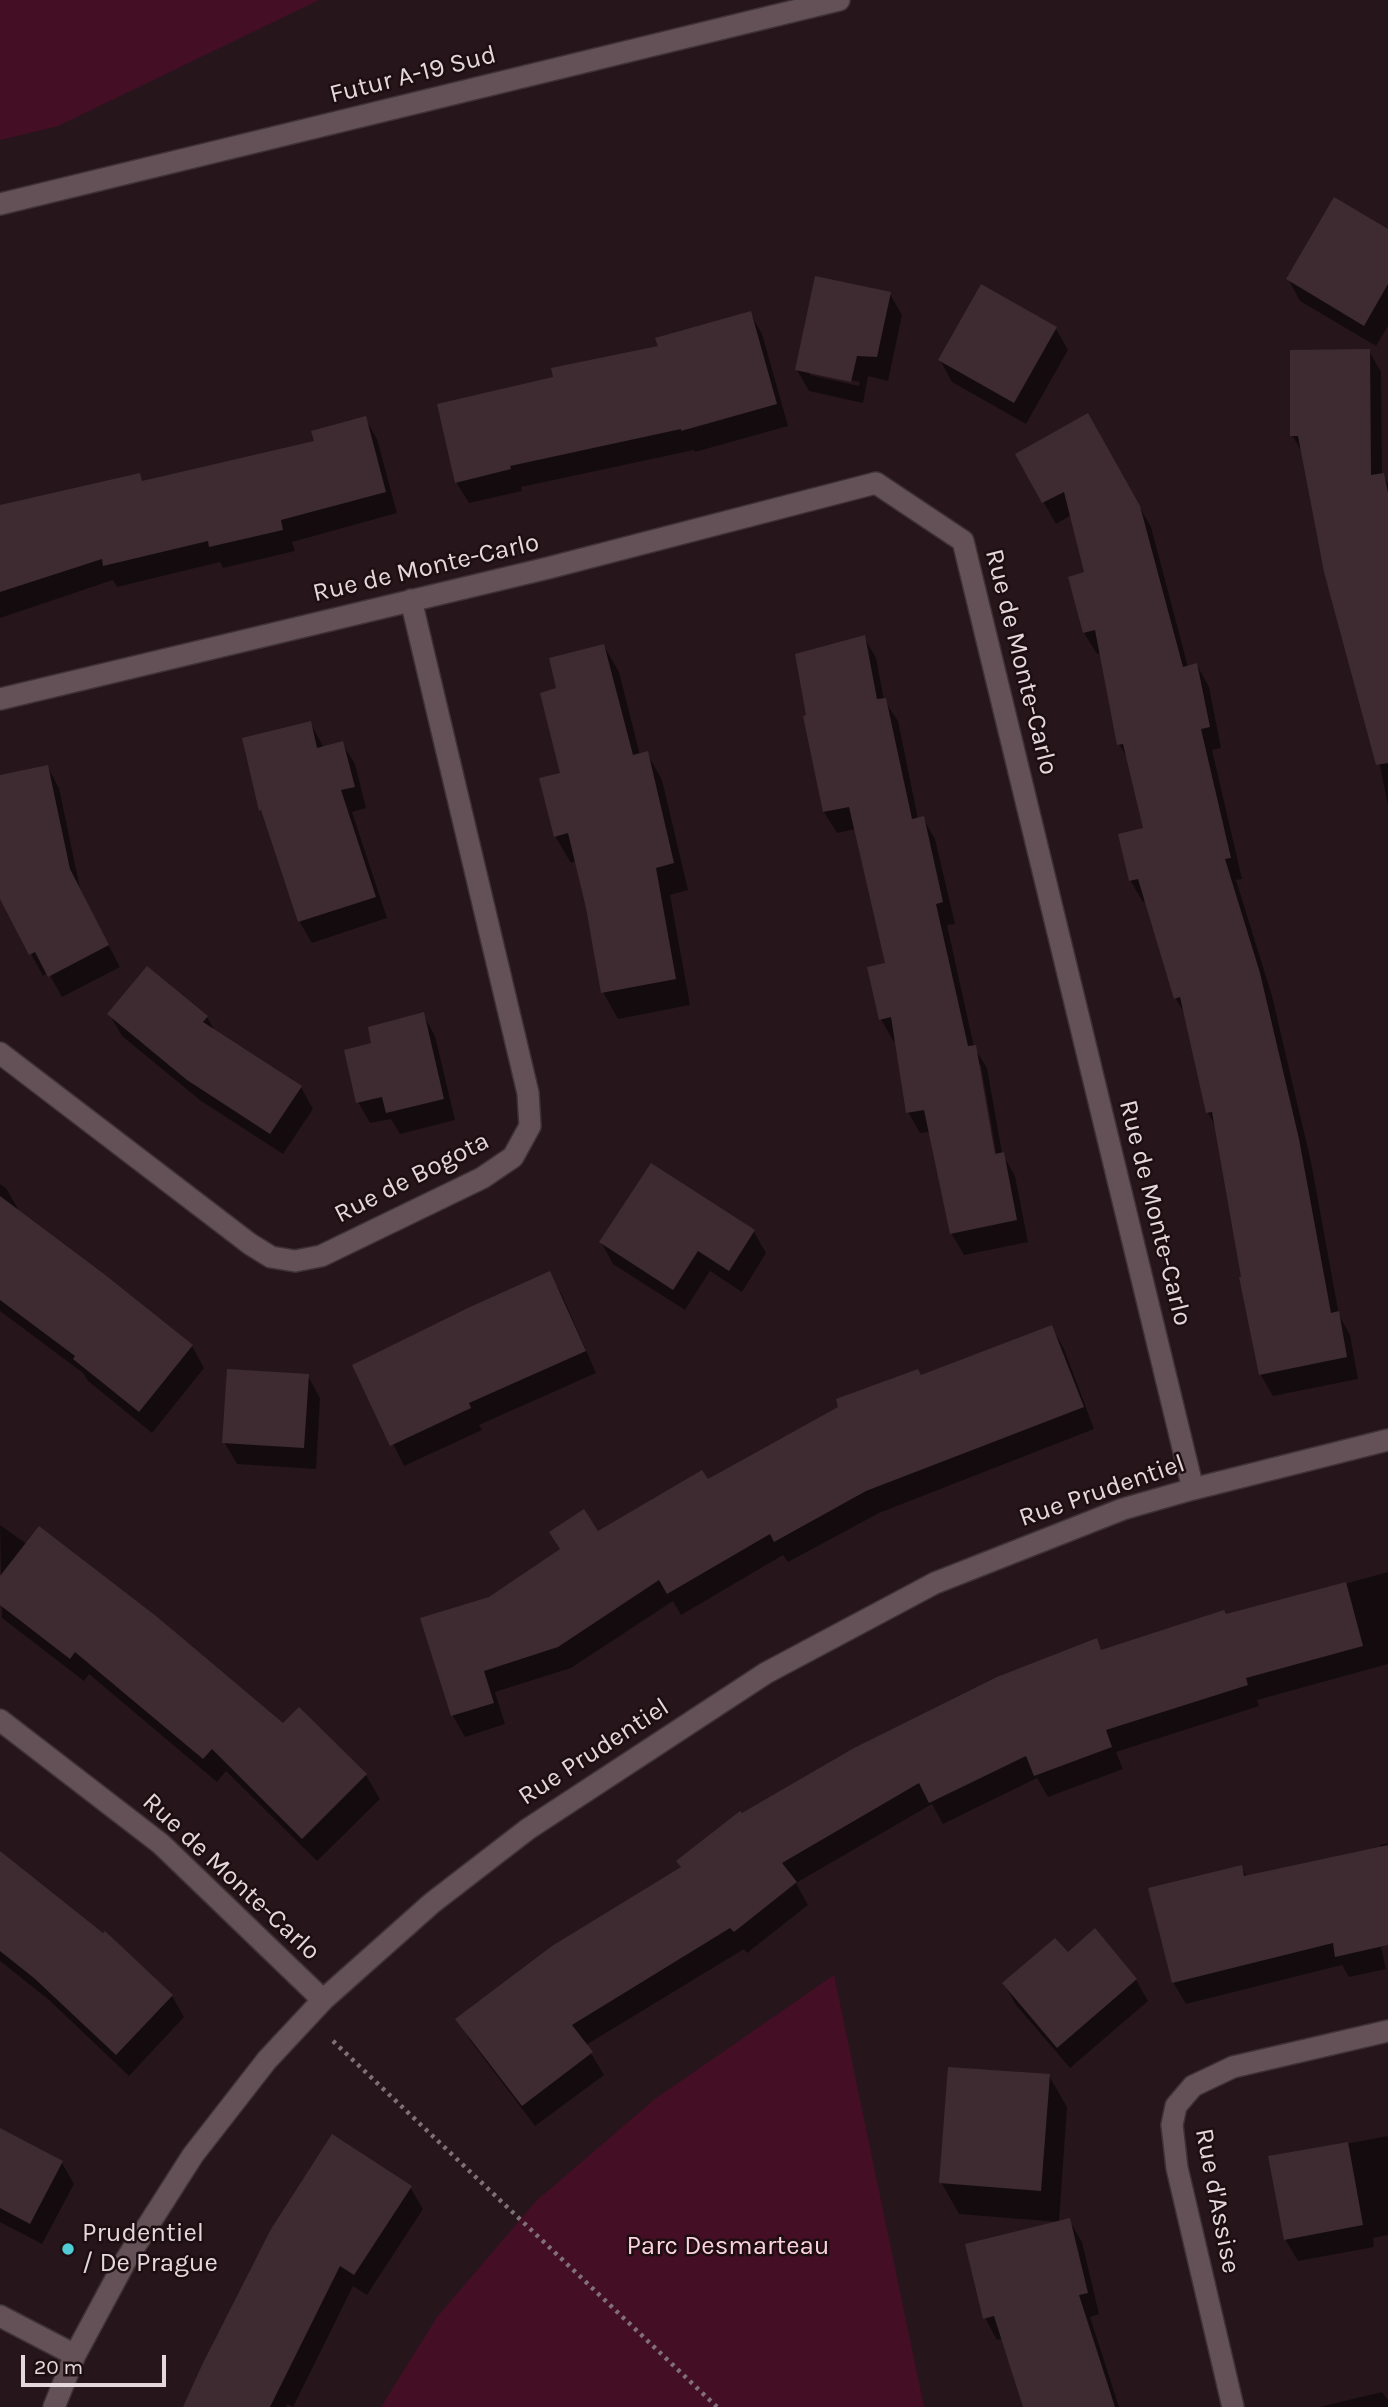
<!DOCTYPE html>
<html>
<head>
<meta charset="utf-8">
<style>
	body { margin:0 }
	#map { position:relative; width:1388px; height:2407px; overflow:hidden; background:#26161b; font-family:Karla,sans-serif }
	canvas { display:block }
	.scale { position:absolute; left:21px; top:2355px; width:145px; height:32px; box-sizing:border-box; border:4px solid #e4d8dc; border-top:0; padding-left:9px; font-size:21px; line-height:24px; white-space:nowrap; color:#e4d8dc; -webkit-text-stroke:5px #1d0e12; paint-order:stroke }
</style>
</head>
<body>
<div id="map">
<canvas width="1388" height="2407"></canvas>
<div class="scale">20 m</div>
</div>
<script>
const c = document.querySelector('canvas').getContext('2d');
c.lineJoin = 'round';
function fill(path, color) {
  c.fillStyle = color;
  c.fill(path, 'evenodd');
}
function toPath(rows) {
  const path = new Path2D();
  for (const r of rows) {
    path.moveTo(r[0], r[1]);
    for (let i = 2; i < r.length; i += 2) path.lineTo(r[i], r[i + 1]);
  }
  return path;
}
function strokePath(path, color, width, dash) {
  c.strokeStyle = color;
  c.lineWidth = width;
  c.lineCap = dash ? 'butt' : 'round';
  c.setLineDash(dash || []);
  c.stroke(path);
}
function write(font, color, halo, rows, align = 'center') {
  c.font = font + ' Karla,sans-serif';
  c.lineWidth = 5;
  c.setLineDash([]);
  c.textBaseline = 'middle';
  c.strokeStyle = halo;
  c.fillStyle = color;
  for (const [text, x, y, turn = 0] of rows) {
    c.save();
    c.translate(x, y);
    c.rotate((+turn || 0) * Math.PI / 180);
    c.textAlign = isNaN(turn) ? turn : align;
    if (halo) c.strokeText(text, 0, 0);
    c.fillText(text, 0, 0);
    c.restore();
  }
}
fill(toPath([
	[0,0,319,0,58,126,0,140],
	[834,1975,924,2407,381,2407,437,2317,536,2201,655,2099]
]), '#440e25');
fill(toPath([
	[1388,231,1388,326,1376,346,1300,301,1288,279],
	[890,294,902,315,888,381,868,376,863,403,809,391,797,370],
	[810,372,860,382,859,386,810,375],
	[750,313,762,334,788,426,695,452,694,450,521,487,522,491,469,503,456,482,660,347],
	[1056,329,1068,350,1026,424,952,382,940,360],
	[1369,351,1381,372,1382,475,1388,483,1388,806,1370,715,1304,456,1292,435],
	[1088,416,1151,527,1188,667,1197,665,1209,687,1221,748,1212,750,1242,879,1236,880,1272,996,1311,1162,1339,1315,1350,1335,1358,1379,1273,1396,1260,1374,1216,1127,1208,1113,1187,1017,1175,998,1146,901,1143,902,1130,880,1145,829,1129,761,1119,744,1102,653,1097,654,1084,633,1086,574,1071,515,1056,524,1017,455],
	[365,418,377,439,397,513,292,542,295,551,223,568,220,562,117,587,113,580,0,618,0,507,22,500,23,502,139,475,143,483,316,442],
	[864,637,876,658,884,700,898,721,918,819,923,818,935,839,955,924,947,925,974,1047,987,1068,1002,1153,1015,1176,1028,1242,964,1255,951,1233,930,1132,920,1133,908,1112,896,1040,893,1041,881,1019,887,965,856,829,837,833,824,812],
	[977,1061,981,1066,998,1163,994,1163],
	[604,646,619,672,640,755,647,753,662,780,688,890,670,895,690,1005,618,1019,603,992,588,907,576,861,571,863,555,836,562,774,559,689],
	[311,724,324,748,342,743,355,764,366,808,352,812,387,918,312,943,299,921],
	[47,766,59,788,81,893,120,967,62,997,48,972,43,976,31,954,5,904,0,881,0,776],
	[109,1014,207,1017,216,1033,301,1087,313,1109,283,1154,201,1101,122,1036],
	[423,1014,435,1036,455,1120,400,1134,391,1119,370,1123,358,1102,373,1044],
	[651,1165,754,1232,766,1253,742,1292,710,1271,685,1310,613,1264,601,1242],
	[0,1184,6,1188,18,1209,17,1211,192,1346,204,1368,152,1433,88,1381,83,1373,0,1311],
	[549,1273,562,1295,596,1373,479,1425,482,1430,404,1466,354,1365],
	[1052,1327,1064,1349,1094,1429,879,1513,788,1562,783,1555,681,1615,673,1601,571,1668,495,1692,505,1724,465,1737,453,1716,422,1619,490,1598,598,1534,921,1377],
	[308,1376,320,1398,316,1469,237,1464,224,1442],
	[0,1525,283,1725,299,1709,366,1775,380,1799,317,1861,226,1771,217,1782,89,1674,84,1681,2,1618],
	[1388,1572,1388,1664,1257,1700,1259,1706,1116,1752,1123,1769,1048,1797,1037,1778,943,1824,932,1804,796,1883,808,1905,747,1953,744,1949,586,2045,604,2075,535,2126,470,2040,458,2019,682,1869,742,1816,1096,1640,1102,1651],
	[1388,1843,1388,1945,1381,1947,1386,1969,1349,1977,1342,1965,1186,2004,1173,1982,1241,1867,1247,1877,1380,1848,1380,1845],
	[0,1853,172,1996,184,2017,129,2076,49,2000,0,1961],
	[1067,1955,1136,1980,1148,2001,1070,2068,1016,2005,1004,1984],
	[1049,2076,1067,2107,1059,2222,959,2214,941,2182],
	[0,2130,62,2163,74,2184,42,2244,0,2222],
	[1388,2136,1388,2235,1373,2238,1374,2247,1298,2261,1285,2239,1270,2158],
	[410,2187,423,2209,367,2295,353,2286,293,2407,287,2404,286,2407,185,2407],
	[1069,2220,1082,2242,1099,2314,1090,2317,1119,2407,1025,2407,1003,2338,997,2340,985,2318],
	[1382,2392,1388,2400,1388,2407,1319,2407]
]), '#0007');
fill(toPath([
	[1334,197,1388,229,1388,284,1364,326,1286,279],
	[815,276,891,292,877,357,857,356,851,382,795,370],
	[981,284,1057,327,1014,403,938,360],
	[751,311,777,404,681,431,681,429,510,466,511,469,455,483,437,404,553,377,551,368,658,346,655,338],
	[1370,349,1371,475,1384,473,1388,493,1388,763,1376,765,1324,572,1298,436,1290,436,1290,350],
	[1088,413,1140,506,1183,667,1197,663,1210,727,1201,729,1231,858,1225,859,1260,973,1299,1139,1331,1313,1339,1311,1347,1357,1259,1375,1239,1277,1241,1277,1212,1112,1206,1113,1180,997,1174,999,1138,879,1129,881,1118,834,1143,828,1123,744,1117,745,1095,630,1083,633,1068,577,1084,572,1064,492,1042,503,1015,454],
	[366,416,386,492,281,520,283,530,209,547,208,541,103,566,102,559,0,592,0,505,140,473,142,481,314,441,311,431],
	[865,635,877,699,886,698,912,819,924,816,943,902,936,904,968,1046,976,1045,995,1154,1004,1152,1017,1220,950,1234,924,1110,906,1113,891,1017,879,1020,867,967,885,963,849,807,823,812,803,716,806,715,795,654],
	[604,644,633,755,648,751,674,863,656,868,676,979,601,993,586,908,568,833,554,837,539,778,560,773,540,693,556,688,549,658],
	[311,721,317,748,343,741,355,787,341,790,376,897,298,922,261,810,259,811,242,738],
	[48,765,70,869,109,945,48,977,35,952,29,955,0,899,0,775],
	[147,966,208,1016,203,1022,302,1086,270,1134,187,1080,107,1014],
	[424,1012,444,1099,386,1113,382,1097,356,1103,344,1050,371,1043,368,1027],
	[651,1163,755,1230,729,1271,698,1251,673,1290,599,1242],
	[0,1196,104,1274,193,1345,139,1412,73,1359,75,1356,0,1300],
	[550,1271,586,1351,469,1403,471,1408,390,1446,352,1365,470,1307],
	[1052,1325,1084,1407,866,1491,774,1542,770,1534,667,1594,659,1580,558,1647,484,1671,494,1703,451,1716,420,1618,489,1597,560,1549,549,1532,584,1509,598,1531,702,1470,708,1479,838,1407,836,1399,918,1369,921,1375],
	[227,1369,309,1374,304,1448,222,1443],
	[39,1526,156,1616,283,1723,299,1707,367,1774,302,1839,212,1749,203,1759,75,1652,70,1659,0,1605,0,1576],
	[1346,1582,1363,1646,1246,1678,1248,1685,1106,1730,1112,1747,1034,1776,1026,1756,929,1803,919,1783,782,1863,797,1882,734,1932,730,1928,572,2025,593,2052,522,2106,455,2019,552,1946,681,1867,676,1861,740,1811,742,1813,854,1748,997,1677,1097,1638,1101,1650,1224,1610,1226,1614],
	[1388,1845,1388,1945,1335,1957,1333,1943,1172,1983,1148,1888,1242,1865,1244,1876],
	[0,1851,103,1933,105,1931,173,1995,116,2055,34,1978,0,1951],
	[1095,1928,1137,1979,1057,2048,1002,1983,1055,1938,1068,1952],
	[948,2067,1050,2074,1041,2191,939,2183],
	[0,2128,63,2161,30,2224,0,2208],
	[332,2134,412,2186,354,2275,340,2266,270,2407,183,2407,202,2365,271,2229],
	[1348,2142,1363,2225,1284,2240,1268,2156],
	[1070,2218,1088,2293,1079,2295,1115,2407,1023,2407,994,2316,983,2319,965,2244]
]), '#3d2b31');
const lane = toPath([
	[0,204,839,0]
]);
const street = toPath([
	[0,699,548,568,876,483,963,541,1193,1489],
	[0,1053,250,1244,271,1257,295,1261,321,1256,482,1178,513,1157,530,1126,528,1093,411,600],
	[0,1720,161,1844,323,2000],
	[0,2316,75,2355],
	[54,2407,75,2355,126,2260,193,2155,267,2060,323,2000,432,1903,528,1829,766,1673,935,1583,1123,1509,1193,1489,1388,1440],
	[1233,2407,1177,2168,1172,2125,1176,2106,1193,2086,1233,2067,1388,2031]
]);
strokePath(lane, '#3e3235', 24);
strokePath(street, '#3e3235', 24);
strokePath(toPath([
	[333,2041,717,2407]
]), '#7f7175', 4.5, [3.5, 5]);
strokePath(lane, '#645157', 21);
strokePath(street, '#645157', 21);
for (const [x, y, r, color] of [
	[68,2249,7,"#51ccd5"]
]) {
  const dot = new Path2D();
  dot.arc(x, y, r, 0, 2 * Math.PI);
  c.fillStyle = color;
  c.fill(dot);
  strokePath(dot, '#1d0e12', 2.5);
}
write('26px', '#e4d8dc', '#1d0e12', [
	["Futur A-19 Sud",413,75,-14],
	["Rue de Monte-Carlo",426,568,-13],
	["Rue de Monte-Carlo",1021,662,76],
	["Rue de Bogota",412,1178,-27],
	["Rue de Monte-Carlo",1155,1213,76],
	["Rue Prudentiel",1102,1491,-19],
	["Rue Prudentiel",594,1752,-33],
	["Rue de Monte-Carlo",231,1877,43],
	["Rue d'Assise",1217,2201,79]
]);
write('26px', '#e4d8dc', '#1d0e12', [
	["Prudentiel",82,2234],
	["/ De Prague",82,2264]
], 'left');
write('26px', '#fbd1dd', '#1d0e12', [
	["Parc Desmarteau",728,2247]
]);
</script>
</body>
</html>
